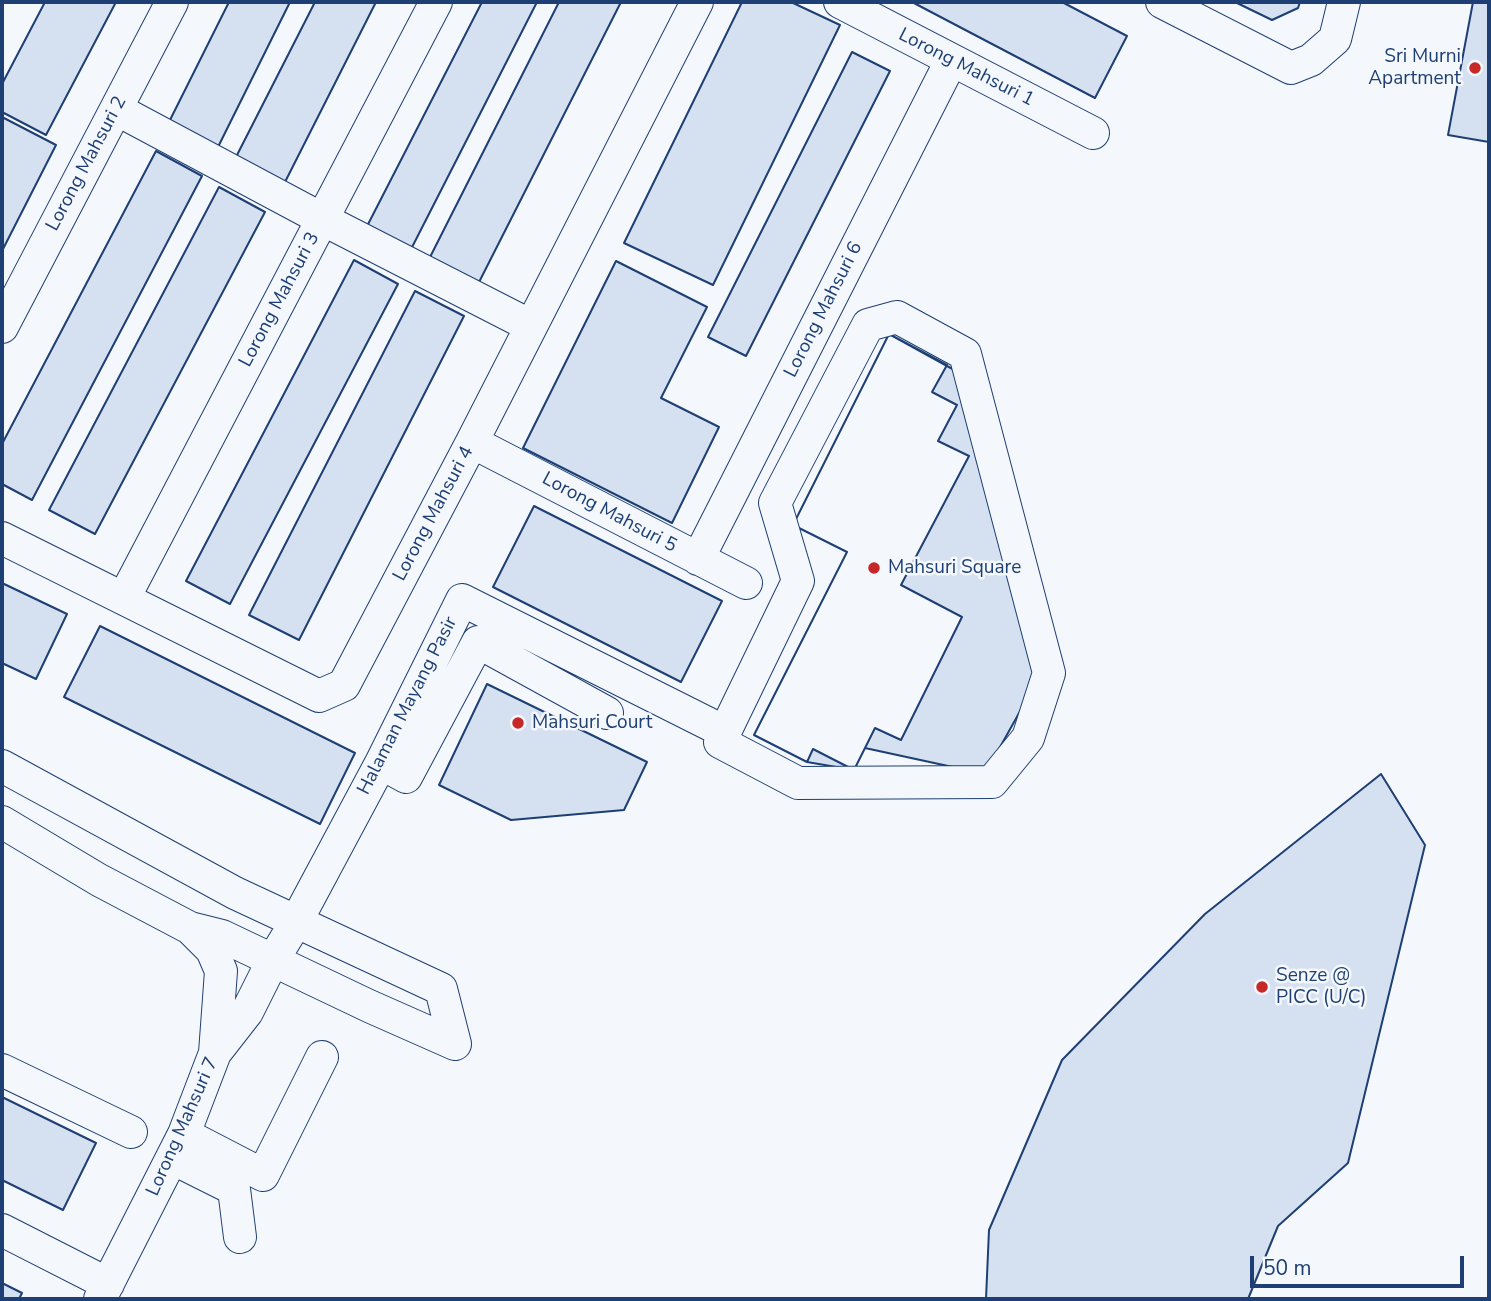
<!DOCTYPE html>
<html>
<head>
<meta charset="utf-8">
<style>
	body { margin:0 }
	#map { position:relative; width:1491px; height:1301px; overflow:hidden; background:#f4f7fb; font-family:"Nunito Sans",sans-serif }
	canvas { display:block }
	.frame { position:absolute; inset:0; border:4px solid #1d3f73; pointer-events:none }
	.scale { position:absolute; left:1250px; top:1256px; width:214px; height:32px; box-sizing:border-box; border:4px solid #1d3f73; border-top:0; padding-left:9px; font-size:21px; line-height:24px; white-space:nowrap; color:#1d3f73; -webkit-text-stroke:5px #f4f7fb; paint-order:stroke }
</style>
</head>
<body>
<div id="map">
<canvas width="1491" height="1301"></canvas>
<div class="frame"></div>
<div class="scale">50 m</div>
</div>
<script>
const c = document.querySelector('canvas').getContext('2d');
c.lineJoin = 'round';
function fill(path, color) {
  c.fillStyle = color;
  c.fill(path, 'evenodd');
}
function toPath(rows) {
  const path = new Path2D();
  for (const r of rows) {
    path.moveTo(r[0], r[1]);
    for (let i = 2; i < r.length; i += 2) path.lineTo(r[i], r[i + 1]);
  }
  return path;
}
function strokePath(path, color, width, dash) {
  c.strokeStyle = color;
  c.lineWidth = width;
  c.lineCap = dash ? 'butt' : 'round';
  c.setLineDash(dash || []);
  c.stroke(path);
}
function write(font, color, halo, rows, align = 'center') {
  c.font = font + ' "Nunito Sans",sans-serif';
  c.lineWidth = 5;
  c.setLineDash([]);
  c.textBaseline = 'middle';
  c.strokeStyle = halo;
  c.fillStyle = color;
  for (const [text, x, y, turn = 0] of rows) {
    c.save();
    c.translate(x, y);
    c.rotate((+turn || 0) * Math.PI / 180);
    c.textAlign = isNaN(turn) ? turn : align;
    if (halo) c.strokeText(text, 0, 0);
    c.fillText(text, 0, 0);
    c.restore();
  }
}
const building = toPath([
	[45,2,116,2,46,135,2,112,2,84,45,2],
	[229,2,290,2,218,147,169,122,229,2],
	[315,2,376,2,284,184,235,159,315,2],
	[482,2,537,2,406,259,362,236,482,2],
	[559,2,621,2,473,294,424,269,559,2],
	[742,2,791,2,840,25,713,285,624,243,742,2],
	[912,2,1062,2,1127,36,1095,98,912,2],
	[1235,2,1300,2,1298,8,1272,20,1235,2],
	[1473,2,1489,2,1489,142,1448,135,1473,2],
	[852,52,890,71,746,356,708,337,852,52],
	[2,117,56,145,2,251,2,117],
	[156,151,202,176,32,500,2,484,2,444,156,151],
	[219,187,265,212,95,534,49,510,219,187],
	[354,260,398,284,230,604,186,581,354,260],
	[616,261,707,307,661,398,719,427,672,523,523,448,616,261],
	[415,291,464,316,299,640,249,615,415,291],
	[889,334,947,365,932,392,957,405,938,441,969,456,901,585,962,617,901,740,875,728,854,770,813,749,807,762,754,735,847,552,793,525,889,334],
	[889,334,958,372,1037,681,985,774,865,748,854,770,807,762,754,735,847,552,793,525,889,334],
	[534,506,722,601,681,682,493,587,534,506],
	[2,583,67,614,36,679,2,663,2,583],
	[100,626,355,753,320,824,64,697,100,626],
	[487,684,647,762,624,810,511,820,439,785,487,684],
	[1381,774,1425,845,1348,1163,1278,1226,1248,1299,986,1299,989,1230,1062,1060,1205,914,1381,774],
	[2,1097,96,1143,63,1210,2,1180,2,1097],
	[2,1283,22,1293,19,1299,2,1299,2,1283]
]);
fill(building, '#d5e0f0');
strokePath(building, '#1d3f73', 2);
const minor = toPath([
	[840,2,1093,133],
	[1162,2,1291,68,1311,60,1335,39,1344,2],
	[116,109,322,219,531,326],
	[897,317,965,354,1049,673,1028,738,992,782,798,783,720,742,798,581,775,503,868,325,897,317],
	[2,327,172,2],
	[472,442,746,583],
	[2,538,319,696,344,685,472,442,697,2],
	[698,559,951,61],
	[124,598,436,2],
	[381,763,406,777,478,642,607,713],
	[2,766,235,893,441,989,455,1044],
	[2,822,99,880,190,928,222,936,369,1006,455,1044],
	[190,928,212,950,221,971,215,1053],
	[2,1070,131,1132],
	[184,1134,263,1175,322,1057],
	[172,1158,234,1189,240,1237],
	[2,1230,108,1284],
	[100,1299,184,1134,215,1053,247,1012,273,960,296,922,381,763,462,600,725,732]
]);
strokePath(minor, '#1d3f73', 34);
strokePath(minor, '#f4f7fb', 32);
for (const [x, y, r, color] of [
	[1475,68,7,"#c62828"],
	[874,568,7,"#c62828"],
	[518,723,7,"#c62828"],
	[1262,987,7,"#c62828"]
]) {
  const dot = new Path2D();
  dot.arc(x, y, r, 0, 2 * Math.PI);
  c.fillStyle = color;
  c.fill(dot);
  strokePath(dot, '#f4f7fb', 2.5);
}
write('19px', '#1d3f73', '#f4f7fb', [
	["Sri Murni",1461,57,"right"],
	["Apartment",1461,79,"right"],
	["Mahsuri Square",888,568],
	["Mahsuri Court",532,723],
	["Senze @",1276,976],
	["PICC (U/C)",1276,998]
], 'left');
write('19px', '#1d3f73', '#f4f7fb', [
	["Lorong Mahsuri 1",966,68,27],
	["Lorong Mahsuri 2",87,164,-62],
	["Lorong Mahsuri 3",280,300,-62],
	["Lorong Mahsuri 6",824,310,-63],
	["Lorong Mahsuri 5",609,513,28],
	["Lorong Mahsuri 4",434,514,-62],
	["Halaman Mayang Pasir",408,706,-63],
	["Lorong Mahsuri 7",183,1127,-66]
]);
</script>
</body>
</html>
